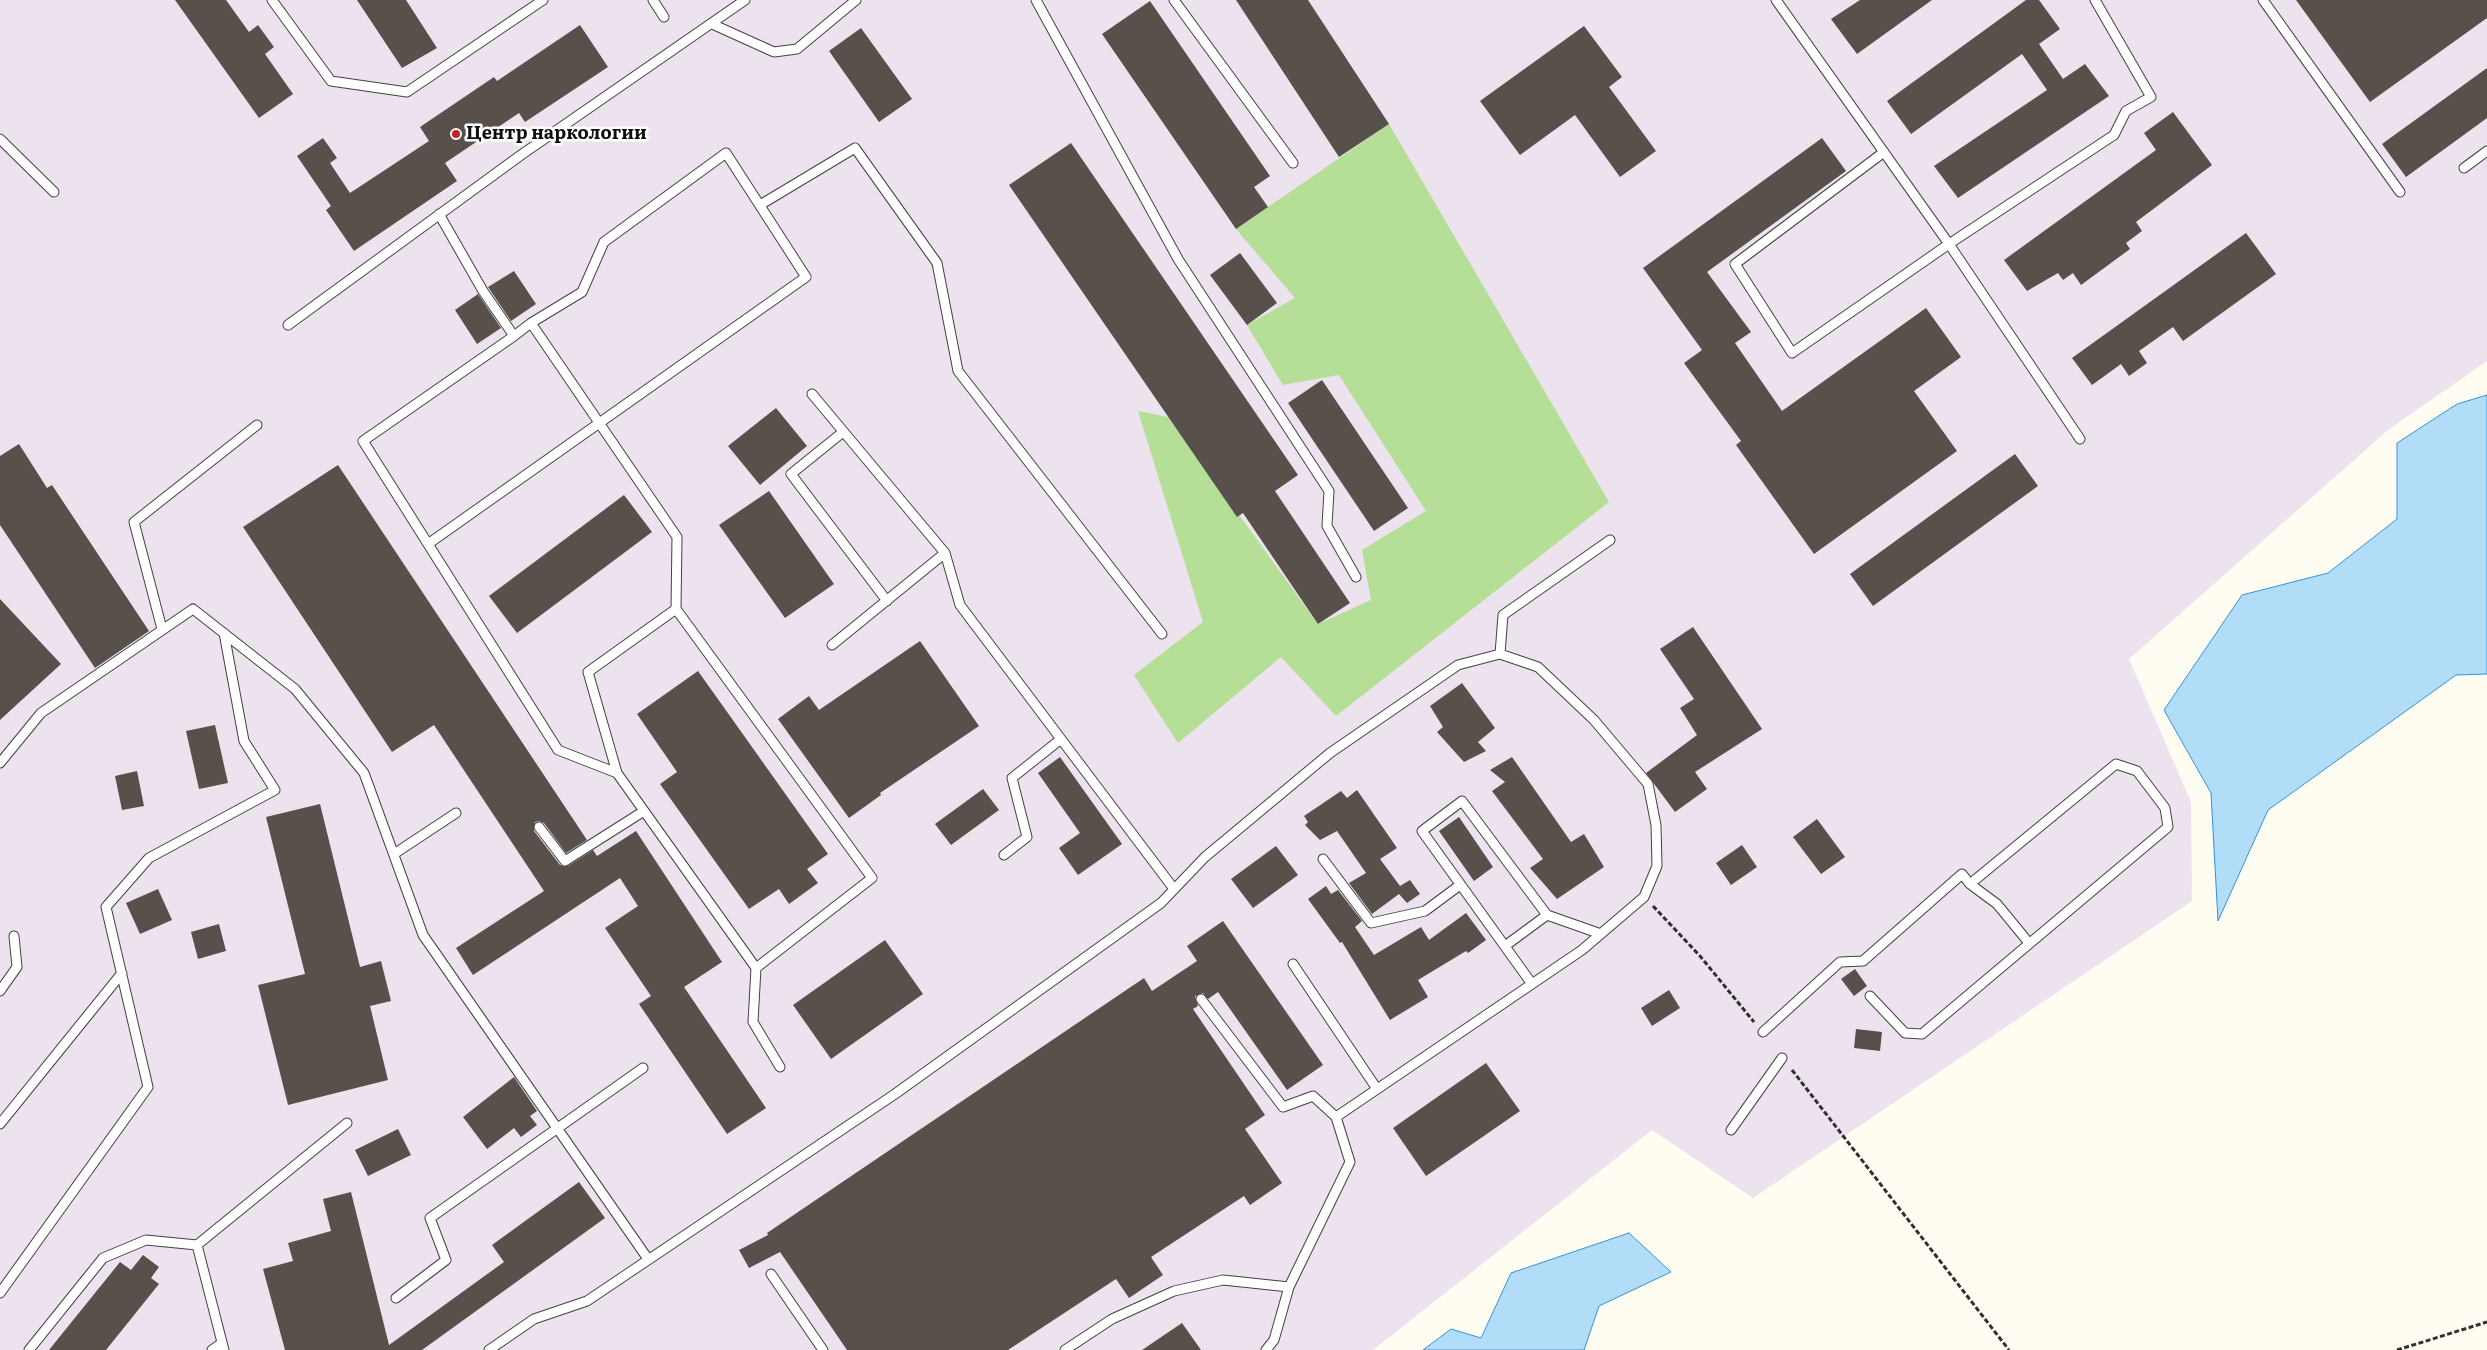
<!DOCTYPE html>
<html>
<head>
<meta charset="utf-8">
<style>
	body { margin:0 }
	canvas { display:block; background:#fffcf1 }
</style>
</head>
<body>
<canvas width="2487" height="1350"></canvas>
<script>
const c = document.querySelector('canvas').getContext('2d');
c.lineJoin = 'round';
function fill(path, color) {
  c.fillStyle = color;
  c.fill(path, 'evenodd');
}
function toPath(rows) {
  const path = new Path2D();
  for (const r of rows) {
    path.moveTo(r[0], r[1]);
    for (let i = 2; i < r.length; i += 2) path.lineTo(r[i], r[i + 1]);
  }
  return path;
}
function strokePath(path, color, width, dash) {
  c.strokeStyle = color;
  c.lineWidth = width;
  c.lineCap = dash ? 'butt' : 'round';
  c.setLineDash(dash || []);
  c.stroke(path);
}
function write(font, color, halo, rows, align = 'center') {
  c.font = font + ' Literata,serif';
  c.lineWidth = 5;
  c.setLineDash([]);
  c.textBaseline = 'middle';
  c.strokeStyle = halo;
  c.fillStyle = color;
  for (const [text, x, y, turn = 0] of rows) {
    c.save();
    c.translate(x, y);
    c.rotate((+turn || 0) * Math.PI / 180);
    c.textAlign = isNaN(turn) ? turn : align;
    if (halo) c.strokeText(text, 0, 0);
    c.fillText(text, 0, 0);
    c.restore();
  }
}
fill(toPath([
	[0,0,2487,0,2487,361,2388,430,2129,659,2191,802,2192,901,1753,1198,1652,1130,1373,1350,0,1350]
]), '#ede3ee');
fill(toPath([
	[1389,124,1609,502,1336,716,1281,657,1178,743,1134,675,1203,622,1138,411,1168,417,1318,624,1371,600,1362,550,1426,511,1339,375,1283,385,1247,325,1295,298,1236,229]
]), '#b5de96');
const water = toPath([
	[2487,395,2487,674,2456,675,2268,810,2218,921,2211,793,2164,710,2242,595,2328,573,2397,519,2397,443,2457,404,2487,395],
	[1629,1233,1671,1272,1599,1306,1584,1350,1423,1350,1451,1329,1481,1338,1511,1273,1629,1233]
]);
fill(water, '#b2ddf9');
strokePath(water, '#3592d4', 1);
fill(toPath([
	[175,0,226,0,249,32,258,25,274,47,265,54,293,94,259,118],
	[357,0,406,0,437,48,402,68],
	[1236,0,1308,0,1389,124,1339,157],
	[1860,0,1932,0,1857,54,1831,19],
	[2026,0,2039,0,2060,29,2039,44,2063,79,2085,64,2109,96,1958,198,1934,166,2047,90,2022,54,1911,134,1887,101],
	[2296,0,2487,0,2487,18,2370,102],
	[1150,1,1270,176,1254,187,1268,207,1236,229,1102,34],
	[580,25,608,67,525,122,519,113,445,163,457,181,354,251,326,210,331,206,297,156,323,138,337,158,330,163,350,193,429,141,420,127,494,77,497,81],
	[1584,26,1622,77,1609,87,1656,151,1620,177,1575,115,1520,155,1480,101],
	[861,28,912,99,879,122,829,51],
	[2487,68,2487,118,2406,177,2382,144],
	[2173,112,2212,165,2136,222,2142,231,2126,243,2130,249,2081,285,2073,273,2063,280,2058,273,2027,291,2004,260,2156,150,2144,133],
	[1822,138,1846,171,1707,272,1751,332,1735,343,1782,411,1926,308,1961,357,1914,391,1957,451,1814,554,1736,445,1741,441,1684,363,1702,350,1643,268],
	[1071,143,1298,475,1275,491,1350,603,1318,624,1243,513,1237,517,1009,185],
	[2246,233,2276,274,2183,341,2173,327,2139,351,2147,363,2129,376,2121,364,2092,385,2072,358],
	[1240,253,1277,303,1247,325,1210,275],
	[514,271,536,304,511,321,488,287],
	[478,294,501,328,477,344,455,310],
	[1322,380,1408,508,1374,531,1288,403],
	[776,408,807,446,760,485,728,446],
	[19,444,47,488,52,485,149,631,95,668,0,525,0,456],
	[2015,454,2038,486,1873,606,1850,574],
	[338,465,587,840,566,853,544,823,539,821,535,822,534,831,560,865,568,866,593,850,597,856,636,831,722,962,684,987,766,1108,727,1134,639,1004,651,996,605,928,638,906,620,878,473,975,456,948,544,891,434,725,392,752,243,527],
	[769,491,834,584,785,618,719,525],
	[624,495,652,532,517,633,489,596],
	[0,599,61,664,0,720],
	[1693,627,1762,729,1695,772,1707,789,1675,812,1646,773,1697,735,1680,708,1694,699,1660,649],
	[920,641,979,726,880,793,881,795,849,818,778,719,809,696,819,710],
	[698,671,828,854,807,869,818,883,789,904,779,889,749,909,660,784,677,772,637,714],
	[1462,683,1495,728,1478,742,1486,751,1464,762,1437,732,1443,727,1430,706],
	[215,725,228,783,199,789,186,731],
	[1060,757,1122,844,1078,875,1059,848,1080,833,1038,773],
	[1512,757,1571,842,1584,834,1604,867,1557,899,1530,868,1543,859,1492,791,1505,782,1490,770],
	[137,771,144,806,122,810,115,776],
	[983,789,999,810,951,845,935,824],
	[1357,790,1397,848,1380,859,1400,886,1410,880,1420,894,1407,903,1399,894,1372,914,1349,883,1366,873,1337,831,1320,840,1305,825,1308,822,1304,816,1341,791,1347,798],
	[320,804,360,967,381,961,391,1001,370,1006,388,1080,288,1105,258,985,305,974,266,817],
	[1459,817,1493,867,1474,881,1439,831],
	[1817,819,1845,857,1821,874,1793,837],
	[1742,845,1757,867,1731,885,1716,863],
	[1276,846,1298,875,1253,908,1231,879],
	[1326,886,1331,894,1338,890,1362,921,1355,927,1374,955,1421,927,1429,940,1466,913,1486,940,1468,953,1466,951,1418,980,1428,997,1390,1020,1342,942,1340,943,1308,899],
	[158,889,172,920,140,934,126,903],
	[1223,921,1323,1065,1287,1090,1218,992,1208,999,1203,993,1195,996,1198,1006,1193,1009,1265,1115,1245,1129,1282,1183,1250,1205,1244,1196,1151,1257,1163,1275,1129,1298,1116,1279,1008,1350,847,1350,780,1252,749,1268,739,1250,768,1235,767,1233,1144,978,1152,991,1197,961,1187,946],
	[219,924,226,951,198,959,191,932],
	[885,940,923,994,831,1059,793,1005],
	[1855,969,1867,986,1854,996,1841,979],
	[1669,990,1680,1008,1652,1026,1641,1008],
	[1856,1029,1882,1032,1880,1051,1854,1048],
	[1486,1063,1520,1111,1426,1176,1393,1128],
	[514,1077,537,1111,530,1116,537,1125,521,1137,514,1128,487,1149,463,1117],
	[398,1129,411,1155,368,1176,355,1150],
	[579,1182,605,1218,422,1350,285,1350,263,1269,293,1261,288,1243,331,1231,323,1199,351,1192,389,1345,504,1262,492,1245],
	[143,1255,159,1267,151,1278,159,1284,106,1350,49,1350,120,1262,131,1270],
	[1182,1323,1201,1350,1142,1350]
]), '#58504b');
const lane = toPath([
	[272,0,331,81,407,92,543,0],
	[653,0,664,17],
	[1036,0,1178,259,1329,491,1327,526,1356,577],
	[1174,0,1293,163],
	[1776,0,1949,244,2080,439],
	[2263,0,2400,192],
	[712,24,774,52,797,49,856,0],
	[0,139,54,192],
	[1884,152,1735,264,1792,353,1949,244,2114,135,2126,111,2151,97,2095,0],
	[2464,168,2487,151],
	[760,205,855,148,937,263,958,371,1162,634],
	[439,214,483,291,514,336,363,441,558,750,617,773,756,968,753,1022,780,1067],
	[288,325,521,155,745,0],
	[514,336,531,323,677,537,676,609,872,878,756,968],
	[812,394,945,553,960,605,1174,889],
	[843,432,791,474,887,601],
	[428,544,806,277,726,153,604,242,582,292,531,323],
	[162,629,134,522,257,425],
	[832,645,945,553],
	[1500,654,1503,615,1610,540],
	[0,763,41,713,193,609,295,689,364,773,423,935,648,1259],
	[617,773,588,672,676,609],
	[539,827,565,861,644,811],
	[394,854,456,813],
	[1004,855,1027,837,1012,778,1061,739],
	[1323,859,1371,923,1425,911,1460,885],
	[1505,946,1547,915],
	[1293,964,1377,1089],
	[1532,984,1422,831,1462,801,1547,915,1601,934],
	[0,991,17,967,14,936],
	[1870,996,1905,1033,1922,1034,2168,827,2165,808,2137,771,2116,764,1970,884,1997,904,2029,943],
	[1201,999,1283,1107,1313,1096,1336,1117],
	[1763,1032,1840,962,1863,961,1962,874,1970,884],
	[0,1124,122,973],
	[1731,1130,1782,1058],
	[771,1274,823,1350],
	[0,1293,148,1087,106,907,149,858,275,790,244,741,224,633],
	[396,1298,446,1260,430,1218,643,1068],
	[29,1350,103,1258,146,1240,197,1245],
	[212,1350,222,1343],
	[224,1350,197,1245,347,1123],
	[489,1350,534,1319,587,1301,895,1094,1161,903,1205,857,1330,753,1458,665,1500,654,1538,667,1594,720,1648,784,1656,825,1657,866,1644,897,1582,950,1336,1117,1350,1162,1289,1287,1274,1340,1266,1350],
	[1065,1350,1112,1319,1174,1291,1223,1280,1289,1287]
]);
strokePath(lane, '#424242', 11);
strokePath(toPath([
	[1653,906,1700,956,1754,1022],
	[1792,1070,2009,1350],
	[2397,1350,2487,1322]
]), '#313131', 3, [5, 2.5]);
strokePath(lane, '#fff', 9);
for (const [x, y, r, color] of [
	[456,134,5,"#c71f23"]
]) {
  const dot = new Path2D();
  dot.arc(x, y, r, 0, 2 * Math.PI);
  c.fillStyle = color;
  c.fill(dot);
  strokePath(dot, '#fff', 2);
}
write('bold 18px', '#0f0f0f', '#fff', [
	["Центр наркологии",466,134]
], 'left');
</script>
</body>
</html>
